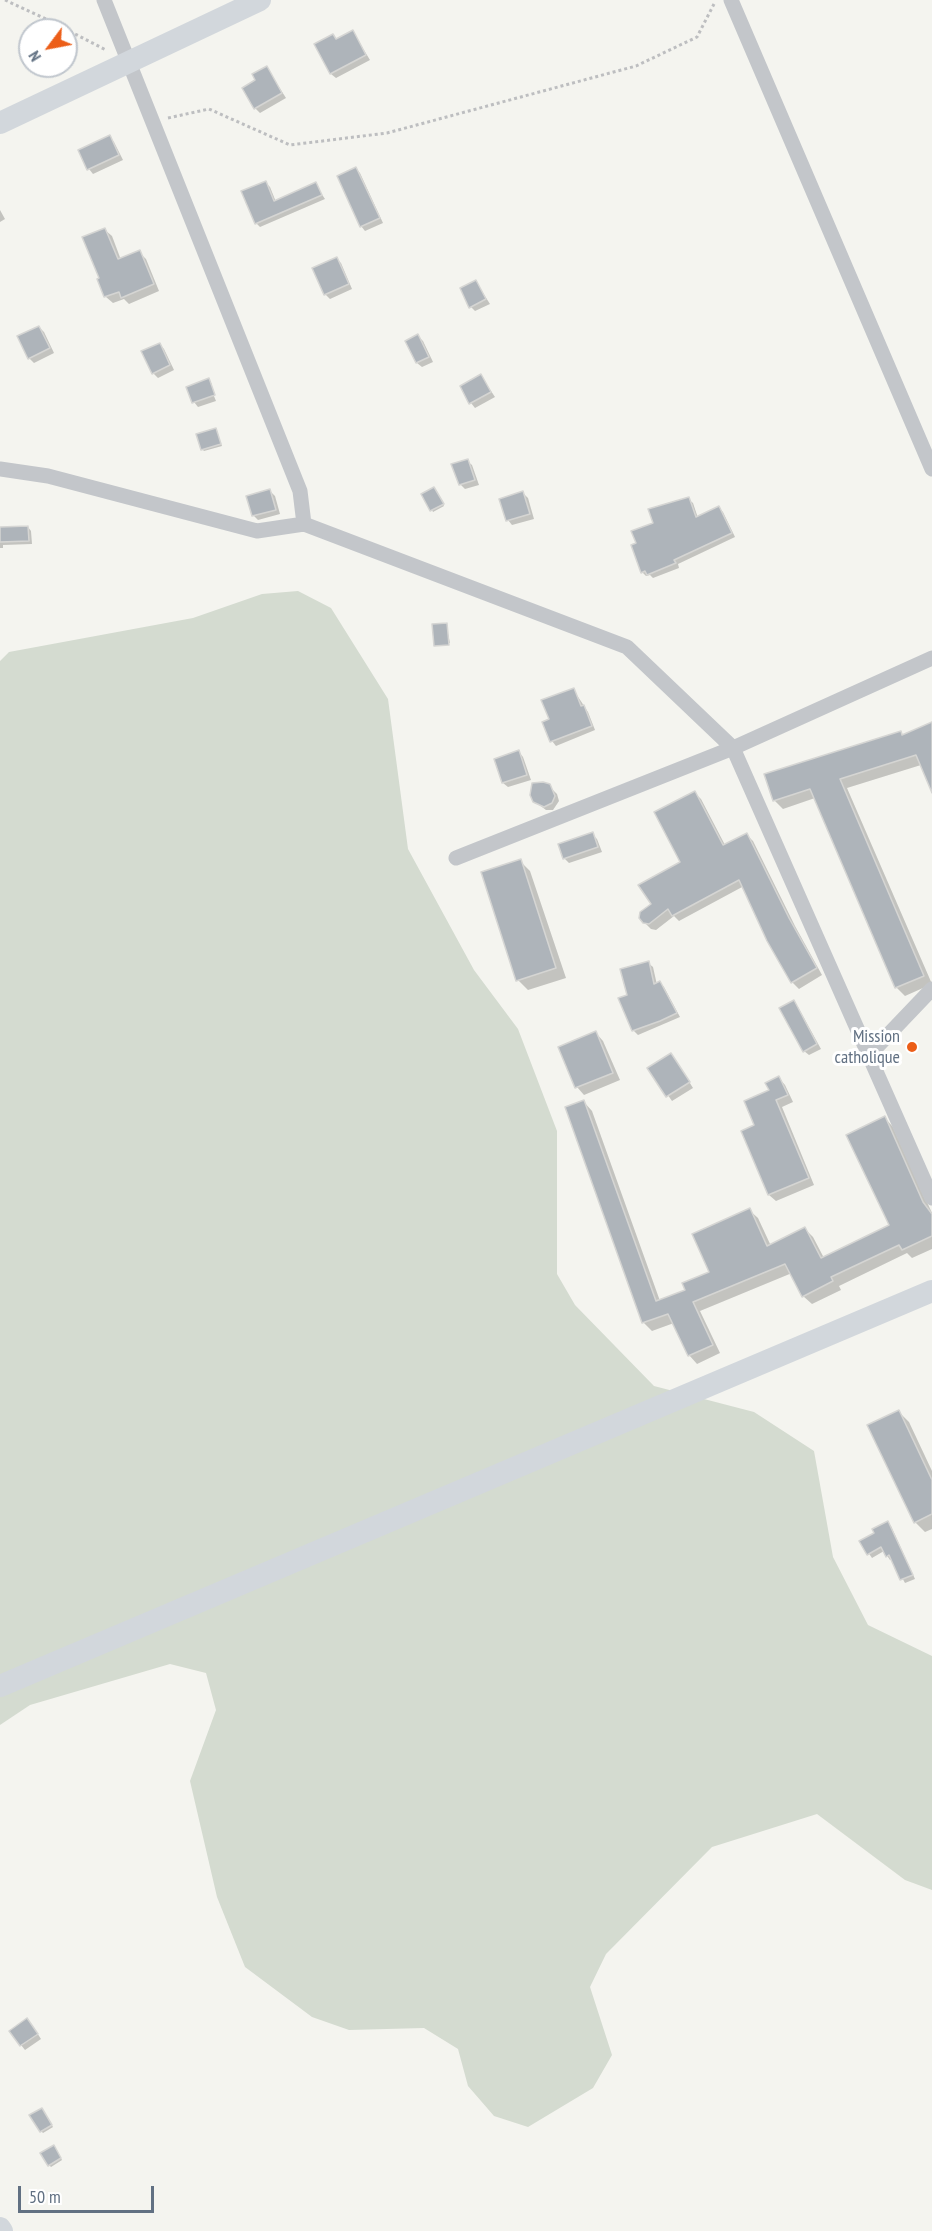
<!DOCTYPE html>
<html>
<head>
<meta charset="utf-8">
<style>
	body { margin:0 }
	#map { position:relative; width:932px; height:2231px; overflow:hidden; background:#f4f4ef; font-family:"PT Sans Narrow",sans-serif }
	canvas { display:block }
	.north { position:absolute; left:18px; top:18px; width:60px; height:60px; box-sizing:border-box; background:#fff; border:2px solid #c0c6cd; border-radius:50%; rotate:238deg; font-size:16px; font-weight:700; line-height:24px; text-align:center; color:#617082 }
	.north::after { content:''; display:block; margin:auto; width:21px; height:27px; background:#ec5e18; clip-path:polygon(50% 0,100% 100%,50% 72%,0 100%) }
	.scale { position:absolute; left:18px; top:2186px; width:136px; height:27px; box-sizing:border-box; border:3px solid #617082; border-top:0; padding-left:8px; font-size:18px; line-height:21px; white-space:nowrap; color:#617082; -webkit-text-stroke:4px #fff; paint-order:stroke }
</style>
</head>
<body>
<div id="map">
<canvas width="932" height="2231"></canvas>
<div class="north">N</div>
<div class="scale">50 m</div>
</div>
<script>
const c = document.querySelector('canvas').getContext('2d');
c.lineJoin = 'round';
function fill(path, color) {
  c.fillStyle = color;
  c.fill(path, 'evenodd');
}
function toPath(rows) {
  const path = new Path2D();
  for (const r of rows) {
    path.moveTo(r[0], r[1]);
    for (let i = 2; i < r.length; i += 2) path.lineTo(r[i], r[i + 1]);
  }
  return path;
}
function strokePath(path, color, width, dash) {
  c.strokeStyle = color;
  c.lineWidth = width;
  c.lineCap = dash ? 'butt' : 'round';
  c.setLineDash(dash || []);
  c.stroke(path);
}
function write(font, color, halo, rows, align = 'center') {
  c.font = font + ' "PT Sans Narrow",sans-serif';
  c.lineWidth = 6;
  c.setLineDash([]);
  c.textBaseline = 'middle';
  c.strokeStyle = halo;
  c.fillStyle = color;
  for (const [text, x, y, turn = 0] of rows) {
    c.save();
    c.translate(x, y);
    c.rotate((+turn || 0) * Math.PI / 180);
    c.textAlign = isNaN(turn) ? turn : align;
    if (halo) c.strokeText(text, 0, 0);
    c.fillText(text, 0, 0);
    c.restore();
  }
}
fill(toPath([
	[298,591,331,608,388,699,408,849,474,970,518,1029,557,1131,557,1274,575,1305,654,1386,754,1412,814,1451,833,1557,868,1625,932,1656,932,1890,905,1880,817,1814,712,1847,606,1954,590,1987,612,2055,593,2088,528,2127,494,2116,468,2086,458,2049,424,2028,349,2030,312,2017,245,1967,217,1897,190,1781,216,1710,206,1673,170,1664,30,1705,0,1725,0,661,9,652,193,618,262,594]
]), '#d4dbd0');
fill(toPath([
	[353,32,370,60,336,78,331,74,316,45,333,35,338,40],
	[267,68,286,98,260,113,255,108],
	[109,137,114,142,123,160,93,174,89,169],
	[356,169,360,173,383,223,365,231,361,226],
	[266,183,270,187,276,202,315,184,325,199,260,227,256,223],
	[0,210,5,219,0,222],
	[105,230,112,236,121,260,139,252,146,259,159,291,129,304,124,299,113,303,106,297,99,280],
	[336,258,341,263,352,289,330,299,325,294],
	[476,282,490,304,475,311,471,307],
	[39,327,44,332,54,353,34,363,29,358],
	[418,336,423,341,433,362,422,367,417,363,407,342],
	[160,344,164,349,174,370,158,378,153,373],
	[481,376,495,397,475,408,471,403],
	[208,380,212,384,209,384,216,401,198,407,194,402,188,388],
	[216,429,222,446,204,451,202,449],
	[467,461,472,465,479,485,465,489,460,484],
	[436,490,444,506,433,512,432,510],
	[270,491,275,496,280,514,258,520,254,516],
	[523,493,528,498,534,519,512,525,508,520],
	[688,499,693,503,698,518,719,508,723,512,735,537,678,564,679,568,653,578,650,575,646,576,642,572,638,543,655,524],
	[28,527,31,531,32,544,3,545,3,548,0,548,0,530],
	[446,624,450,643,435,645],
	[573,689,588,712,595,730,556,746,552,741,551,720],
	[932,728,932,790,921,765,847,788,932,984,905,996,896,987,815,798,783,809,774,800,901,732,904,736],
	[519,752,523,757,531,780,508,787,503,783,496,760],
	[552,789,557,794,559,801,553,810,546,810,534,801],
	[695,793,701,799,725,845,747,835,753,841,795,926,822,975,799,989,792,982,768,940,744,886,679,921,674,916,656,930,651,929,644,922,653,904,682,863],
	[592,834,597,839,602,852,569,863,564,858],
	[520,861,530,871,566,978,528,990,518,980],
	[648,963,653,967,657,985,660,983,664,987,680,1017,638,1035,633,1030,629,996],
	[793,1002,798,1007,821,1049,809,1055,804,1051],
	[596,1033,603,1041,620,1080,584,1095,577,1087],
	[675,1059,693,1088,672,1101,649,1068],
	[779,1078,785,1085,793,1102,782,1107,814,1185,776,1201,769,1195,743,1132,756,1126,771,1091],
	[584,1102,592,1111,660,1301,687,1291,711,1272,749,1210,758,1218,771,1246,805,1229,813,1237,824,1258,891,1225,885,1118,893,1127,932,1213,932,1249,912,1258,907,1253,839,1286,841,1290,812,1304,803,1296,792,1273,700,1311,720,1353,697,1364,689,1355,674,1323,652,1331,643,1322],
	[899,1412,909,1422,932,1471,932,1529,925,1532,915,1522],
	[888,1523,891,1526,915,1579,905,1583,892,1559,890,1560,884,1551,872,1558,861,1542],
	[32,2025,41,2039,25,2050,21,2045],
	[43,2112,53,2127,43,2133,41,2131],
	[56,2149,62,2160,51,2167,49,2165]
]), '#0003');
const building = toPath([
	[353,30,366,55,330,74,314,44,333,34,336,39,353,30],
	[267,66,282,93,254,109,242,88,255,80,252,74,267,66],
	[110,135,119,155,87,170,78,150,110,135],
	[356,167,380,218,360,227,337,176,356,167],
	[266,181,274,201,316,182,322,195,255,224,241,191,266,181],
	[105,228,118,259,140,250,154,284,121,298,119,292,104,297,97,279,99,278,82,237,105,228],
	[337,257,349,284,324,295,312,268,337,257],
	[476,280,486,299,469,308,460,288,476,280],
	[39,326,50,348,28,359,17,336,39,326],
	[418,334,429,357,416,363,405,341,418,334],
	[160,343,170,365,152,374,141,351,160,343],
	[481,374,491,392,469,404,460,386,481,374],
	[209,378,215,395,192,403,186,387,209,378],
	[216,428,221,444,201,450,196,434,216,428],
	[468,459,475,480,459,485,451,464,468,459],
	[434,487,444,504,430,511,421,494,434,487],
	[270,489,276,510,252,516,246,496,270,489],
	[523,491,530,514,506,521,499,499,523,491],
	[689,497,696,517,719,506,732,533,674,560,676,563,647,575,645,571,641,573,631,545,636,543,631,531,653,523,648,509,689,497],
	[28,526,29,541,0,542,0,527,28,526],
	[447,623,449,645,434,646,432,624,447,623],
	[574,688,581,706,584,705,592,726,550,742,542,722,549,719,541,700,574,688],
	[932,722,932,793,916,755,840,779,924,976,895,988,810,789,773,801,764,774,901,731,902,735,932,722],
	[519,750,527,775,502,783,494,759,519,750],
	[532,783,543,782,550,784,555,796,552,803,544,807,533,802,530,795,532,783],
	[695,791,723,845,747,833,789,918,817,968,791,983,767,941,739,880,672,916,668,909,649,924,643,923,639,918,640,912,651,904,638,885,680,862,654,812,695,791],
	[593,832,598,847,563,859,558,844,593,832],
	[521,859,556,968,516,981,481,872,521,859],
	[649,961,654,984,660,981,677,1013,660,1021,632,1031,618,998,627,995,620,969,649,961],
	[794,1000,817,1044,803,1052,779,1008,794,1000],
	[596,1031,613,1073,575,1088,558,1047,596,1031],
	[671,1053,690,1082,666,1097,647,1068,671,1053],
	[779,1076,788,1095,776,1100,809,1178,768,1195,741,1131,754,1125,744,1101,769,1090,765,1083,779,1076],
	[584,1100,656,1301,685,1290,682,1283,709,1272,692,1234,750,1208,767,1246,805,1227,821,1258,889,1225,846,1135,885,1116,923,1202,932,1214,932,1236,902,1250,899,1245,831,1277,833,1281,802,1297,785,1264,693,1302,713,1345,688,1356,668,1314,642,1323,565,1107,584,1100],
	[899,1410,932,1480,932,1514,914,1523,867,1425,899,1410],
	[888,1521,913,1575,900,1580,889,1555,886,1557,881,1547,867,1555,859,1541,874,1533,872,1529,888,1521],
	[27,2018,38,2034,20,2046,9,2031,27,2018],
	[42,2108,52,2125,40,2132,29,2115,42,2108],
	[54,2145,61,2158,48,2166,40,2153,54,2145]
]);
fill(building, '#aeb4ba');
strokePath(building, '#d5d5d3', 1.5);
strokePath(toPath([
	[5,0,46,19,106,50],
	[168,118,209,109,290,145,387,133,636,66,697,37,714,4]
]), '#bdbec0', 3, [3, 3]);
strokePath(toPath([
	[104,0,300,491,304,524],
	[731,0,932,469],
	[0,469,48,476,257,531,304,524,627,647,733,748,932,1198],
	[456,858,733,748,932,658],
	[869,1055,932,989]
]), '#c3c6ca', 15);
strokePath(toPath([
	[0,123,260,0],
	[0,1686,932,1291],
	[0,2228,2,2231]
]), '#d2d7dc', 22);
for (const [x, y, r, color] of [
	[912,1047,6,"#ec5e18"]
]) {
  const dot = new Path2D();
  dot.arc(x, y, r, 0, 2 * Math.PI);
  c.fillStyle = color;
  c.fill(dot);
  strokePath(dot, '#fff', 2);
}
write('18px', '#617082', '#fff', [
	["Mission",900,1037],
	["catholique",900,1058]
], 'right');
</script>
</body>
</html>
